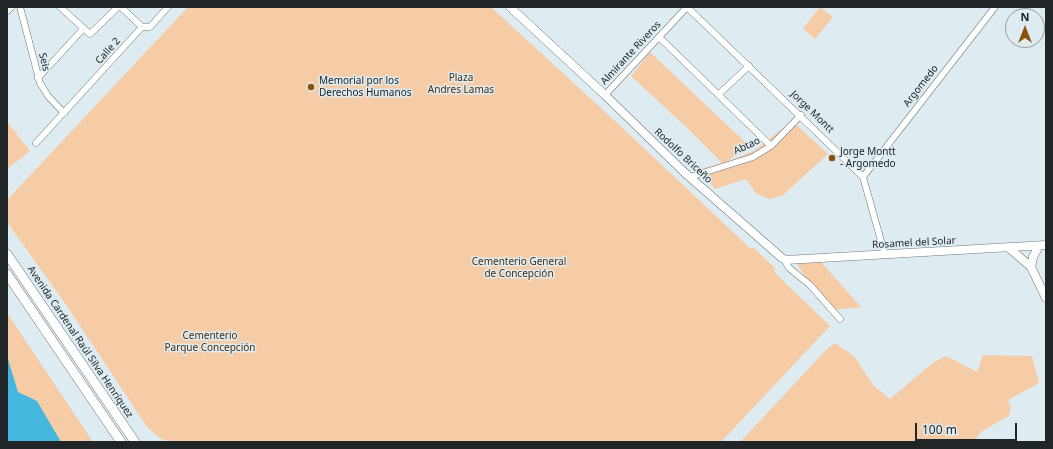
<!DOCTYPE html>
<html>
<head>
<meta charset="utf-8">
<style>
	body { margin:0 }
	#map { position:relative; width:1053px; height:449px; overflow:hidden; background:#deecf2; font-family:"Noto Sans",sans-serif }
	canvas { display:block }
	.frame { position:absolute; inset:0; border:8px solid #202527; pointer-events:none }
	.north { position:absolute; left:1005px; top:8px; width:40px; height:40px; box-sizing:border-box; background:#deecf2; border:1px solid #929ca1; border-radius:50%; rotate:0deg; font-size:11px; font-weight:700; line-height:16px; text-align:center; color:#202527 }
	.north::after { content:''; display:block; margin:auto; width:14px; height:18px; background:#8c520d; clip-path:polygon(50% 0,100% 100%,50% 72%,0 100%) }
	.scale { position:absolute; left:915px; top:423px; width:102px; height:18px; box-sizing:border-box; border:2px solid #202527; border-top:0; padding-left:5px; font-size:12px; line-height:14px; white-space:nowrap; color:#202527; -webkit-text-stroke:3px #deecf2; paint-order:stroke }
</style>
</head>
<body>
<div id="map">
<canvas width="1053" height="449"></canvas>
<div class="frame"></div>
<div class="north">N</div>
<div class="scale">100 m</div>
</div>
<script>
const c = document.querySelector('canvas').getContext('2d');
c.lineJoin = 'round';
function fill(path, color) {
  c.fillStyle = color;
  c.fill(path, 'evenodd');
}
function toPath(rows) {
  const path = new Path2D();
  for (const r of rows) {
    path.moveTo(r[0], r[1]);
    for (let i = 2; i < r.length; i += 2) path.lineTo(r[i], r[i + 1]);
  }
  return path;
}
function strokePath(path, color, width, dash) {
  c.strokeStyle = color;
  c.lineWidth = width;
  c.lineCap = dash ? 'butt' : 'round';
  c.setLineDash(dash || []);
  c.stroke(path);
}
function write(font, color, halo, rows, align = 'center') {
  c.font = font + ' "Noto Sans",sans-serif';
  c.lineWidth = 3;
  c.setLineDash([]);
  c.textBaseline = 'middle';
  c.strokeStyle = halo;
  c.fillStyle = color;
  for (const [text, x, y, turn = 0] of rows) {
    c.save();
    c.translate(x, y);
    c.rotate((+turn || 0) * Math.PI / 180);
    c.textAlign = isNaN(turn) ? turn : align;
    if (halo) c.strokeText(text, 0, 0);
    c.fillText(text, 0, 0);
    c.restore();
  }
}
fill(toPath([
	[188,7,491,7,615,121,750,248,754,248,775,268,774,272,830,326,721,442,175,442,161,439,147,427,69,309,7,222,7,200],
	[820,7,833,17,815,39,803,29],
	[650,52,748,145,727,162,755,150,792,121,828,154,782,196,769,199,756,193,746,179,715,189,700,169,722,163,685,126,631,76],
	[7,122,30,151,7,169],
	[821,262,861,307,833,310,810,285,797,264],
	[7,314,9,316,93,442,7,442],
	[835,343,854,356,873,385,890,399,934,362,946,356,977,372,983,355,1032,356,1039,383,1008,400,1011,407,1009,416,982,431,974,442,740,442,826,350]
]), '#f6cca7');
fill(toPath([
	[7,356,18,392,37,401,61,442,7,442]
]), '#44b7df');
const street = toPath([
	[20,7,40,83,48,96,64,113],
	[60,7,90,34,118,7],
	[121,7,142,27],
	[687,7,863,177,885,255],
	[142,27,150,27,168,7],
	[659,37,771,146],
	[38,78,83,29],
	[719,94,749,66],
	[605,95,687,7],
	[36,143,142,27],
	[690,177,753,157,771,146,801,115],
	[863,177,995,7],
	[784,259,789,268,810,285,840,319]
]);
const secondary = toPath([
	[510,7,605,95,685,173,782,258,786,260,1046,245],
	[7,10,10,7],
	[1009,248,1031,267,1046,298],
	[1031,267,1033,257,1039,246]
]);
const primary = toPath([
	[7,254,135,442],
	[7,274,121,442]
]);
strokePath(street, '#6d797e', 7);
strokePath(secondary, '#6d797e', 9);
strokePath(primary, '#6d797e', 10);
strokePath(street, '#fff', 6);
strokePath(secondary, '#fff', 8);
strokePath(primary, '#fff', 9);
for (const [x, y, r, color] of [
	[311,87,4,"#8c520d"],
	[832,158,4,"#8c520d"]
]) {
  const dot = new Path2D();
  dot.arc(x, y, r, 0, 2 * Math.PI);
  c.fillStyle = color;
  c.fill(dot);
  strokePath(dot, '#deecf2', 1.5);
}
write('10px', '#202527', '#deecf2', [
	["Calle 2",108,51,-48],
	["Almirante Riveros",631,53,-47],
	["Seis",44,62,76],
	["Argomedo",921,86,-52],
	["Jorge Montt",812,112,44],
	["Abtao",747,146,-25],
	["Rodolfo Briceño",683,156,43],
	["Rosamel del Solar",914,243,-3],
	["Avenida Cardenal Raúl Silva Henríquez",80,342,56]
]);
write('10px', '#482c0f', '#deecf2', [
	["Plaza",461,78],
	["Andres Lamas",461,90],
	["Cementerio General",519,262],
	["de Concepción",519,274],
	["Cementerio",210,336],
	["Parque Concepción",210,348]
]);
write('10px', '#202527', '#deecf2', [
	["Memorial por los",319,81],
	["Derechos Humanos",319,93],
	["Jorge Montt",840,152],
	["- Argomedo",840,164]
], 'left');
</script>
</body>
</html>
